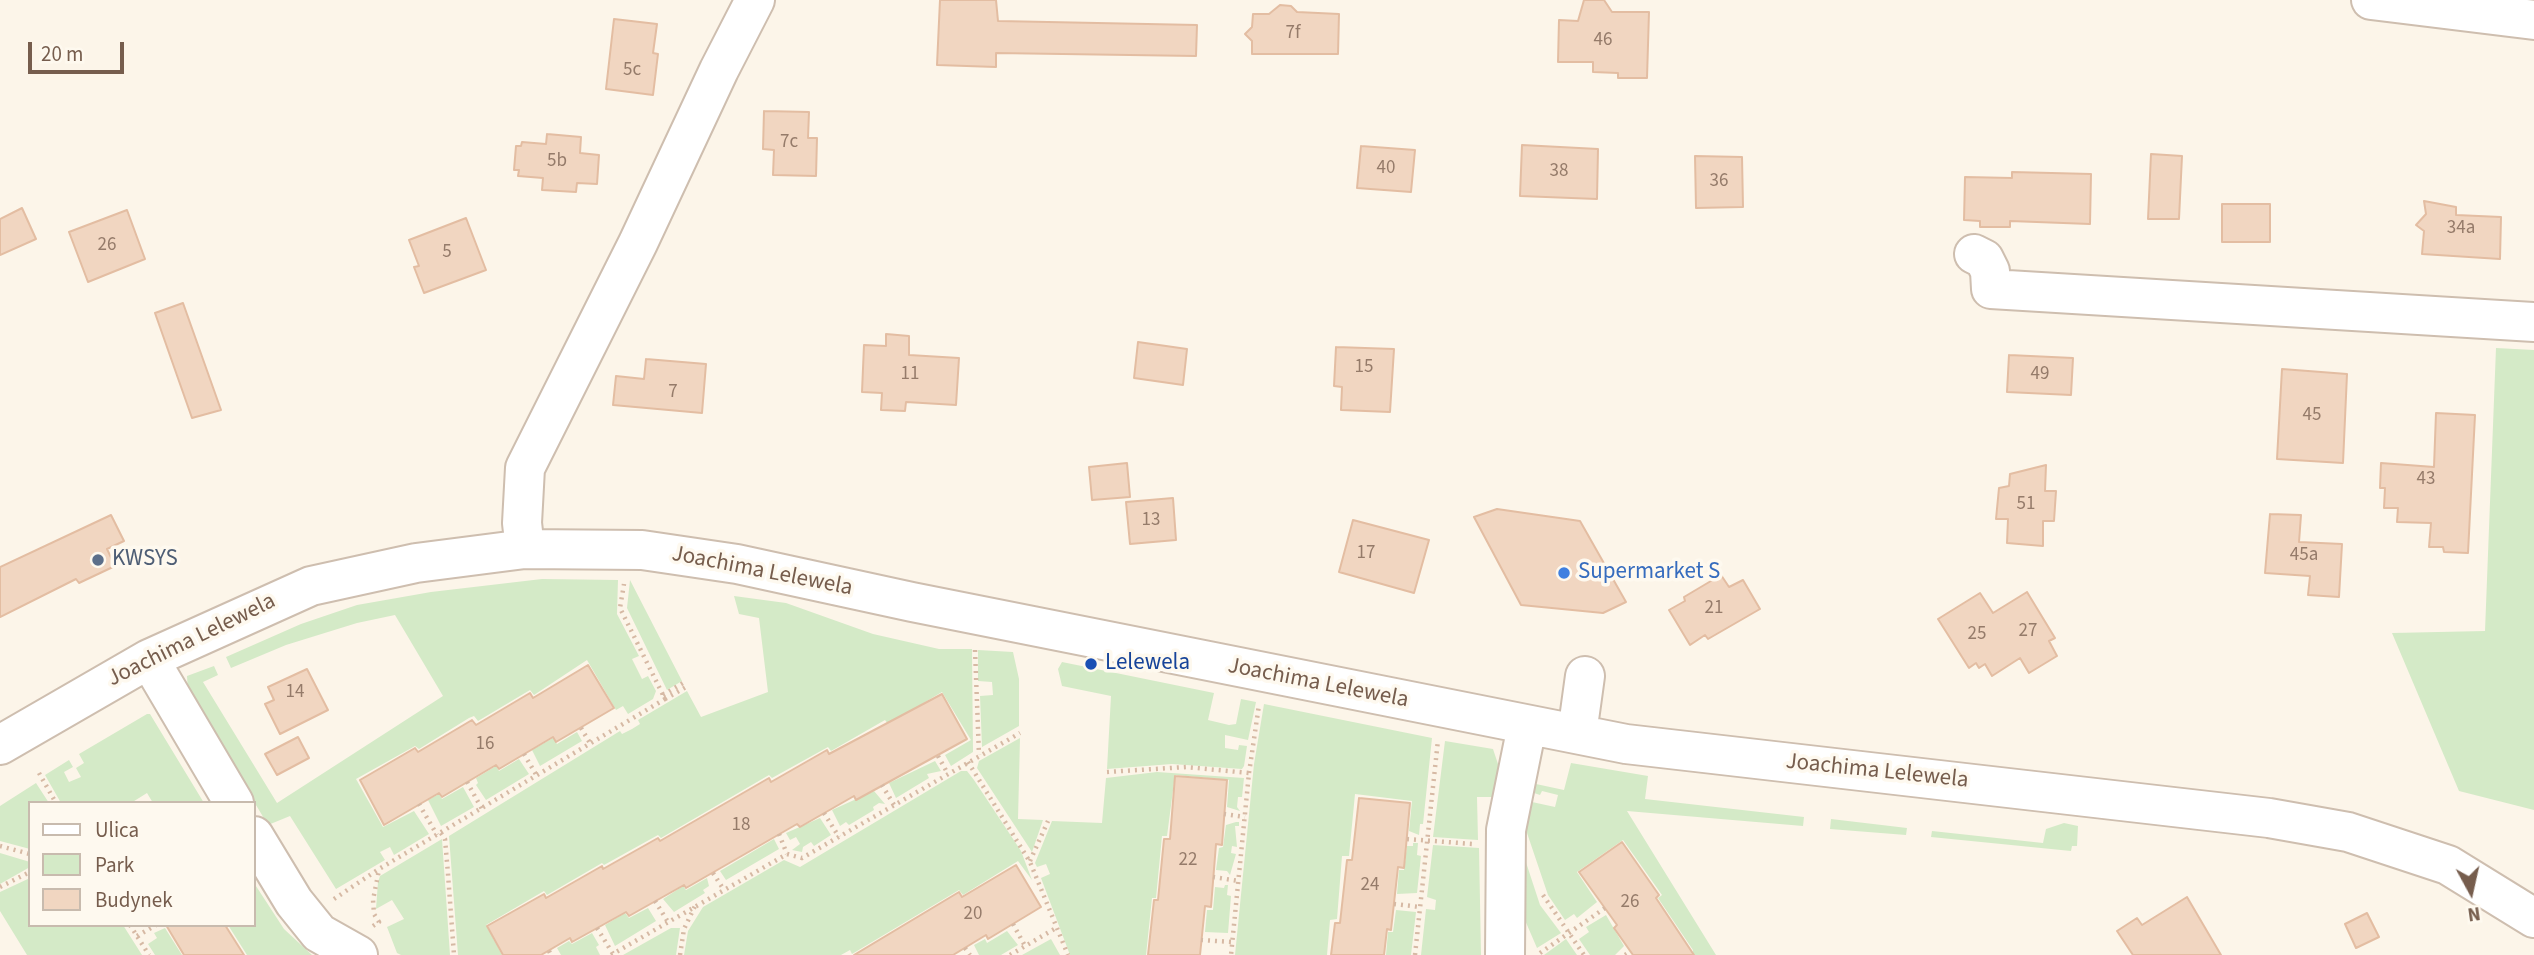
<!DOCTYPE html>
<html>
<head>
<meta charset="utf-8">
<style>
	body { margin:0 }
	#map { position:relative; width:2534px; height:955px; overflow:hidden; background:#fcf5e9; font-family:"Source Sans 3",sans-serif }
	canvas { display:block }
	.legend { position:absolute; left:28px; top:801px; width:228px; height:126px; box-sizing:border-box; background:#fef9ef; border:2px solid #c8bbae; margin:0; padding:9px 12px; list-style:none; font-size:21px; color:#765d4d }
	.legend li { display:flex; align-items:center; gap:14px; height:35px }
	.legend b { width:35px; border:2px solid #c8bbae }
	.north { position:absolute; left:2436px; top:857px; width:70px; height:70px; -webkit-text-stroke:5px #fef9ef; paint-order:stroke; rotate:172deg; font-size:19px; font-weight:700; line-height:28px; text-align:center; color:#765d4d }
	.north::after { content:''; display:block; margin:auto; width:24px; height:32px; background:#765d4d; clip-path:polygon(50% 0,100% 100%,50% 72%,0 100%) }
	.scale { position:absolute; left:28px; top:42px; width:96px; height:32px; box-sizing:border-box; border:4px solid #765d4d; border-top:0; padding-left:9px; font-size:21px; line-height:24px; white-space:nowrap; color:#765d4d; -webkit-text-stroke:5px #fef9ef; paint-order:stroke }
</style>
</head>
<body>
<div id="map">
<canvas width="2534" height="955"></canvas>
<ul class="legend">
<li><b style="height:9px;background:#fff"></b>Ulica</li>
<li><b style="height:19px;background:#d4eac7"></b>Park</li>
<li><b style="height:19px;background:#f1d6c1"></b>Budynek</li>
</ul>
<div class="north">N</div>
<div class="scale">20 m</div>
</div>
<script>
const c = document.querySelector('canvas').getContext('2d');
c.lineJoin = 'round';
function fill(path, color) {
  c.fillStyle = color;
  c.fill(path, 'evenodd');
}
function toPath(rows) {
  const path = new Path2D();
  for (const r of rows) {
    path.moveTo(r[0], r[1]);
    for (let i = 2; i < r.length; i += 2) path.lineTo(r[i], r[i + 1]);
  }
  return path;
}
function strokePath(path, color, width, dash) {
  c.strokeStyle = color;
  c.lineWidth = width;
  c.lineCap = dash ? 'butt' : 'round';
  c.setLineDash(dash || []);
  c.stroke(path);
}
function write(font, color, halo, rows, align = 'center') {
  c.font = font + ' "Source Sans 3",sans-serif';
  c.lineWidth = 7;
  c.setLineDash([]);
  c.textBaseline = 'middle';
  c.strokeStyle = halo;
  c.fillStyle = color;
  for (const [text, x, y, turn = 0] of rows) {
    c.save();
    c.translate(x, y);
    c.rotate((+turn || 0) * Math.PI / 180);
    c.textAlign = isNaN(turn) ? turn : align;
    if (halo) c.strokeText(text, 0, 0);
    c.fillText(text, 0, 0);
    c.restore();
  }
}
fill(toPath([
	[2496,348,2534,350,2534,810,2459,791,2392,633,2485,631],
	[542,579,618,580,617,614,639,656,632,659,642,679,648,676,656,691,653,699,628,714,623,706,616,710,587,660,534,695,530,690,478,721,474,716,469,718,419,749,415,746,356,779,383,827,414,811,429,834,394,855,390,847,380,852,385,860,336,889,290,816,268,825,188,692,187,676,214,666,218,675,203,682,277,803,443,696,395,615,357,623,286,645,231,668,226,657,301,624,357,605,431,592],
	[630,580,682,681,667,690,627,608],
	[734,596,786,603,873,634,939,649,972,649,973,752,951,766,945,755,971,740,942,692,888,724,885,720,831,751,828,747,772,778,769,775,661,838,658,835,604,865,602,863,547,895,544,891,486,925,502,955,458,955,449,836,620,731,622,734,632,729,640,724,638,720,687,691,701,717,768,692,759,618,739,614],
	[978,650,1013,652,1019,679,1019,726,982,747,980,696,993,695,992,682,978,681],
	[1062,662,1214,693,1208,720,1229,725,1236,724,1241,699,1256,702,1248,740,1225,735,1225,748,1238,750,1239,745,1247,746,1244,766,1242,769,1172,764,1107,769,1111,696,1062,686,1058,669],
	[1264,704,1432,738,1423,824,1420,824,1419,835,1409,831,1412,801,1355,794,1349,856,1342,856,1337,919,1330,920,1327,955,1235,955,1254,764],
	[147,714,150,714,204,803,153,803,147,793,131,803,61,803,45,775,69,760,73,767,64,772,69,782,81,777,76,768,84,763,79,754],
	[577,732,582,741,540,766,532,750,553,738,557,744],
	[1020,738,1018,819,1043,820,1032,852,977,768,979,761],
	[1445,741,1493,749,1504,782,1502,797,1477,797,1478,840,1433,837],
	[519,759,529,774,486,800,476,785,478,783,476,778,496,766,499,771],
	[935,761,941,771,927,774,929,778,896,798,889,783],
	[1571,763,1648,776,1645,799,1804,817,1803,826,1627,811,1716,955,1693,955,1693,950,1658,898,1662,895,1623,840,1577,872,1597,902,1577,918,1574,914,1565,920,1548,895,1526,830,1532,802,1555,807,1558,795,1542,791,1540,795,1534,793,1536,784,1564,790],
	[961,771,967,771,974,780,1021,851,1032,880,1018,861,963,895,959,890,852,954,850,950,841,955,684,955,688,931,703,907,784,860,800,867],
	[1157,772,1244,778,1242,797,1238,797,1237,807,1240,811,1227,807,1229,780,1175,775,1167,836,1162,836,1156,898,1152,898,1146,955,1070,955,1041,878,1050,874,1046,864,1037,867,1035,863,1052,821,1102,823,1106,778],
	[36,783,49,803,30,803,30,849,0,841,0,806],
	[463,787,474,807,441,826,428,800,439,794,442,799],
	[874,791,885,804,879,803,873,807,874,810,849,825,846,822,840,826,832,810],
	[820,818,831,835,814,846,811,842,803,847,802,852,792,850,800,844,796,837,790,840,786,833],
	[1831,819,1907,828,1906,835,1830,829],
	[1236,822,1239,822,1239,826,1235,826,1237,847,1232,846,1231,853,1236,854,1230,875,1227,871,1216,870,1219,848,1223,847,1226,825],
	[2064,823,2078,826,2077,846,2072,846,2071,851,1931,837,1932,831,2043,843,2046,829],
	[1518,838,1540,905,1561,933,1537,948,1515,897],
	[442,839,450,955,401,955,397,953,387,927,404,919,392,900,376,909,378,882,380,876],
	[774,839,779,849,726,880,720,871],
	[1413,843,1418,843,1417,855,1421,856,1417,893,1397,894,1399,870,1404,870,1407,846,1413,846],
	[1433,845,1479,848,1481,955,1421,955,1426,909,1435,910,1436,900,1427,897],
	[0,853,30,862,30,867,0,884],
	[30,878,30,925,123,925,142,955,27,955,0,911,0,892],
	[707,878,709,886,703,890,705,893,674,912,663,899,683,886,686,890],
	[254,883,284,929,312,955,247,955,228,925,254,925],
	[1225,885,1228,885,1227,895,1231,896,1228,933,1205,932,1207,910,1213,910,1215,887,1224,888],
	[648,908,656,921,615,946,605,925,625,913,629,918],
	[1396,910,1416,912,1411,955,1386,955,1388,932,1393,932],
	[1606,915,1624,946,1615,955,1590,955,1579,939,1589,932,1586,927],
	[165,928,182,955,155,955,148,944,157,938,154,933],
	[671,928,680,928,676,955,623,955],
	[1007,931,1018,945,1001,955,979,955,974,945,985,939,987,943],
	[592,933,599,945,596,947,600,955,561,955,557,948,569,941,572,944],
	[1051,939,1060,955,1022,955],
	[1566,939,1577,955,1544,955]
]), '#d4eac7');
const building = toPath([
	[940,0,996,0,998,21,1197,25,1196,56,996,53,996,67,937,65,940,0],
	[1584,0,1604,0,1612,12,1649,12,1647,78,1618,78,1618,73,1593,72,1593,62,1558,62,1559,20,1578,21,1584,0],
	[1280,5,1291,6,1297,12,1339,14,1338,54,1252,54,1252,41,1245,34,1252,27,1253,14,1269,14,1280,5],
	[614,19,657,24,653,53,658,54,653,95,606,89,614,19],
	[764,111,809,112,808,138,817,138,816,176,773,175,774,150,763,149,764,111],
	[547,134,581,137,580,153,599,155,597,184,577,183,576,192,542,190,543,178,518,176,519,170,514,170,516,146,521,146,522,142,546,144,547,134],
	[1522,145,1598,149,1597,199,1520,196,1522,145],
	[1361,146,1415,150,1411,192,1357,188,1361,146],
	[2151,154,2182,156,2179,219,2148,219,2151,154],
	[1695,156,1742,157,1743,207,1696,208,1695,156],
	[2012,172,2091,174,2090,224,2010,221,2010,227,1980,227,1980,221,1964,220,1965,177,2012,178,2012,172],
	[2424,201,2456,207,2456,215,2501,217,2500,259,2422,254,2424,231,2416,225,2426,214,2424,201],
	[2222,204,2270,204,2270,242,2222,242,2222,204],
	[22,208,36,239,0,255,0,219,22,208],
	[127,210,145,259,88,282,69,232,127,210],
	[466,218,486,270,424,293,414,267,419,266,409,240,466,218],
	[183,303,221,410,192,418,155,313,183,303],
	[886,334,909,336,909,355,959,358,956,405,906,402,905,411,881,410,882,393,862,392,864,345,886,346,886,334],
	[1138,342,1187,349,1183,385,1134,378,1138,342],
	[1336,347,1394,349,1390,412,1341,410,1342,387,1334,386,1336,347],
	[2009,355,2073,358,2071,395,2007,392,2009,355],
	[646,359,706,364,702,413,613,405,616,376,644,379,646,359],
	[2282,369,2347,374,2343,463,2277,459,2282,369],
	[2436,413,2475,415,2468,553,2444,552,2443,547,2429,547,2431,523,2397,522,2398,508,2384,508,2385,488,2380,488,2381,463,2434,467,2436,413],
	[1127,463,1130,497,1092,500,1089,467,1127,463],
	[2046,465,2045,491,2056,491,2054,521,2043,521,2043,546,2007,543,2008,519,1996,519,1999,488,2009,486,2010,474,2046,465],
	[1173,498,1176,540,1130,544,1126,502,1173,498],
	[1497,509,1580,521,1626,602,1603,613,1521,605,1474,517,1497,509],
	[2270,514,2301,515,2299,542,2342,544,2339,597,2308,595,2310,576,2265,573,2270,514],
	[111,515,124,541,107,549,115,566,79,583,76,579,0,617,0,567,111,515],
	[1353,520,1429,540,1414,593,1339,572,1353,520],
	[1721,575,1729,587,1743,580,1760,609,1708,639,1705,635,1690,645,1669,610,1685,601,1684,597,1721,575],
	[2027,592,2055,638,2049,641,2057,656,2029,673,2020,658,1992,676,1985,664,1979,668,1976,663,1969,668,1938,619,1980,593,1993,613,2027,592],
	[588,665,614,708,556,742,553,737,499,769,496,765,442,797,439,793,384,825,360,780,415,748,418,752,472,720,476,725,530,693,533,698,588,665],
	[307,669,328,710,280,734,265,704,274,700,268,687,307,669],
	[942,694,967,739,856,800,854,796,800,827,797,824,686,888,684,885,629,916,626,912,572,942,570,938,541,955,503,955,487,926,544,894,546,898,602,866,603,869,658,838,660,841,769,778,771,782,827,750,829,754,942,694],
	[298,737,309,758,277,775,265,754,298,737],
	[1175,776,1227,780,1222,845,1216,844,1211,907,1205,906,1200,955,1148,955,1154,900,1158,900,1164,839,1170,839,1175,776],
	[1359,798,1410,803,1404,868,1398,867,1391,930,1387,929,1384,955,1331,955,1335,923,1340,923,1347,860,1352,860,1359,798],
	[1622,842,1659,895,1656,898,1694,955,1633,955,1614,928,1617,925,1579,872,1622,842],
	[1016,865,1041,907,988,939,986,935,953,955,854,955,959,892,962,897,1016,865],
	[2187,897,2221,955,2133,955,2117,931,2137,918,2142,925,2187,897],
	[2367,913,2379,937,2356,948,2345,924,2367,913],
	[166,925,225,925,244,955,184,955,166,925]
]);
fill(building, '#f1d6c1');
strokePath(building, '#e3bda2', 2);
const minor = toPath([
	[2371,0,2534,20],
	[1974,254,1984,259,1990,271,1991,289,2534,322],
	[525,549,522,523,525,468,638,243,719,70,755,0],
	[149,659,234,803],
	[1577,734,1585,676],
	[0,745,149,659,311,586,416,563,525,549,642,550,737,564,912,602,1626,744,2269,818,2348,832,2448,865,2534,918],
	[254,836,294,902,319,933,358,955],
	[1505,955,1506,830,1527,726]
]);
strokePath(minor, '#cebeaf', 42);
strokePath(toPath([
	[975,650,979,755],
	[663,695,683,683],
	[665,699,686,687],
	[581,728,590,743],
	[524,754,537,776],
	[938,756,948,774],
	[968,762,1030,862,1068,955],
	[1107,772,1186,767,1249,773,1231,955],
	[39,773,56,803],
	[1249,773,1259,705],
	[467,782,482,809],
	[882,785,894,805],
	[419,804,437,835],
	[824,813,839,837],
	[1224,814,1245,817],
	[441,833,445,839,448,874,454,955],
	[779,834,787,854],
	[1407,839,1473,844],
	[0,846,30,854],
	[1030,861,1048,821],
	[713,873,724,890],
	[1213,877,1239,881],
	[0,887,30,872],
	[1543,895,1584,955],
	[334,899,379,869,665,699,620,608,624,584],
	[655,901,668,922],
	[1394,904,1420,907],
	[1013,924,1025,946],
	[130,925,149,955],
	[373,926,379,922,374,914,373,900,379,870],
	[597,928,613,954],
	[137,936,156,925],
	[1201,940,1232,942],
	[965,948,970,955],
	[549,951,551,955],
	[1540,953,1605,908],
	[611,955,787,854,802,858,1020,733],
	[680,955,684,929,695,906],
	[1010,955,1056,928],
	[1415,955,1438,740],
	[1625,955,1630,952]
]), '#d6b9a4', 4.5, [2, 5]);
strokePath(minor, '#fff', 38);
for (const [x, y, r, color] of [
	[98,560,7,"#5c6f8a"],
	[1564,573,7,"#3f7fe0"],
	[1091,664,7,"#1a4fb4"]
]) {
  const dot = new Path2D();
  dot.arc(x, y, r, 0, 2 * Math.PI);
  c.fillStyle = color;
  c.fill(dot);
  strokePath(dot, '#fef9ef', 2.5);
}
write('19px', '#957b6a', null, [
	["7f",1293,34],
	["46",1603,41],
	["5c",632,71],
	["7c",789,143],
	["5b",557,162],
	["40",1386,169],
	["38",1559,172],
	["36",1719,182],
	["34a",2461,229],
	["26",107,246],
	["5",447,253],
	["15",1364,368],
	["11",910,375],
	["49",2040,375],
	["7",673,393],
	["45",2312,416],
	["43",2426,480],
	["51",2026,505],
	["13",1151,521],
	["17",1366,554],
	["45a",2304,556],
	["21",1714,609],
	["27",2028,632],
	["25",1977,635],
	["14",295,693],
	["16",485,745],
	["18",741,826],
	["22",1188,861],
	["24",1370,886],
	["26",1630,903],
	["20",973,915]
]);
write('23px', '#4e5e75', '#fef9ef', [
	["KWSYS",112,560]
], 'left');
write('23px', '#765d4d', '#fef9ef', [
	["Joachima Lelewela",762,572,11],
	["Joachima Lelewela",192,641,-26],
	["Joachima Lelewela",1318,684,11],
	["Joachima Lelewela",1877,772,6]
]);
write('23px', '#366cbe', '#fef9ef', [
	["Supermarket S",1578,573]
], 'left');
write('23px', '#164399', '#fef9ef', [
	["Lelewela",1105,664]
], 'left');
</script>
</body>
</html>
